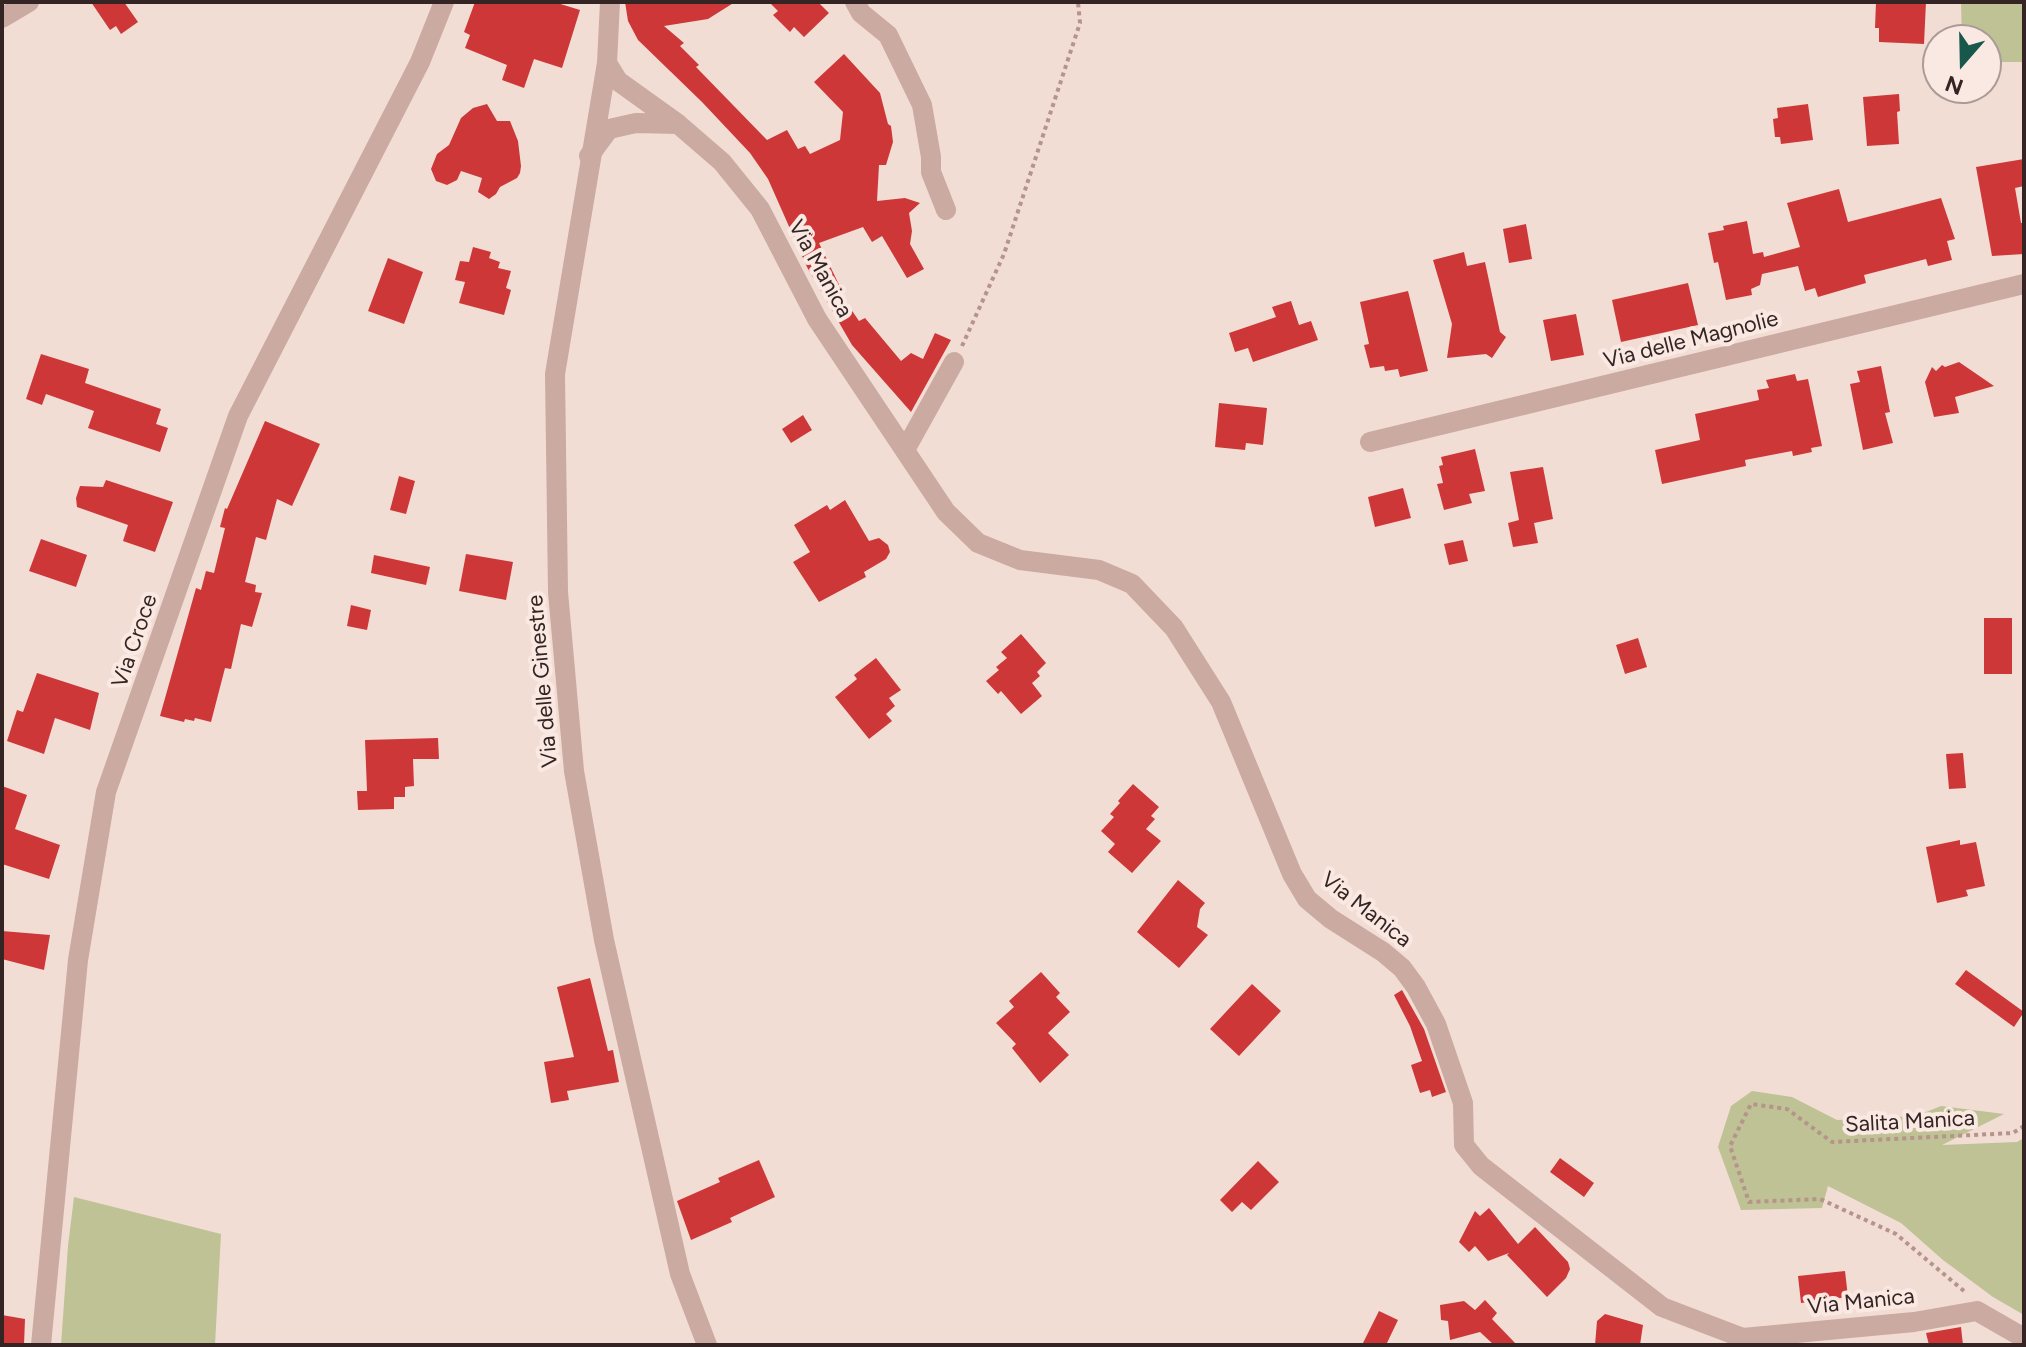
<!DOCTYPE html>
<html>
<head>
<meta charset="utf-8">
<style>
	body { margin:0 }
	#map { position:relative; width:2026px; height:1347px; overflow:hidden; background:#f2ddd5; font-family:Figtree,sans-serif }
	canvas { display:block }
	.frame { position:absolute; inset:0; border:4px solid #342524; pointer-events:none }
	.north { position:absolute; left:1922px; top:24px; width:80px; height:80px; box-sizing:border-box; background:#fae9e2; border:2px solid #ab9b96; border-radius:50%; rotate:200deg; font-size:22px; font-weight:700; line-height:32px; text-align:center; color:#342524 }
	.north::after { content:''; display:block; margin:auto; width:28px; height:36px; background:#18584c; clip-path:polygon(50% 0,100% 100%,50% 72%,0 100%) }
</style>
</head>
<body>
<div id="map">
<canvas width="2026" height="1347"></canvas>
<div class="frame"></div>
<div class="north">N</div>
</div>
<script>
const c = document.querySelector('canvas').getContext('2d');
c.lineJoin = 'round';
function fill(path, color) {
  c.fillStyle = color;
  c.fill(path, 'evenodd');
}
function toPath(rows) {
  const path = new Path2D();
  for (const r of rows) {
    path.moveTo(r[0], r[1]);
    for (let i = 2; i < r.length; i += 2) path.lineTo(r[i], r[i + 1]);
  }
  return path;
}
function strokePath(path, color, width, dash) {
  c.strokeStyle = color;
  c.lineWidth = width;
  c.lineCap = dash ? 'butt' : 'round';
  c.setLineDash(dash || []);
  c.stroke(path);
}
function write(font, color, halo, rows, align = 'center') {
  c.font = font + ' Figtree,sans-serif';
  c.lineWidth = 8;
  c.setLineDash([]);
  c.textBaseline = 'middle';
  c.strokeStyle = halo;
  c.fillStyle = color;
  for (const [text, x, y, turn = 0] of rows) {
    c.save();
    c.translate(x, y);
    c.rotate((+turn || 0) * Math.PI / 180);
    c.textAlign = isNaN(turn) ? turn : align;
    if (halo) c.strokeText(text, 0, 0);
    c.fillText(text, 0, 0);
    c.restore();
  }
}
fill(toPath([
	[1961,2,2024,2,2024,62,1986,62,1986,40,1962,40],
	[1752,1091,1792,1097,1837,1120,1916,1116,1941,1106,2004,1114,1942,1145,2017,1142,2024,1138,2024,1315,1993,1297,1943,1260,1901,1223,1828,1186,1822,1208,1741,1210,1718,1147,1731,1106],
	[74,1197,221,1234,215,1345,61,1345,68,1246]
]), '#bec295');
fill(toPath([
	[91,2,124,2,138,22,121,34,116,26,110,30],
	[475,2,554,2,580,10,562,68,534,59,524,88,502,80,507,65,465,48,470,35,464,32],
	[625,2,735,2,708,19,664,26,684,43,680,46,699,65,696,67,767,140,787,130,798,149,805,146,810,154,840,140,843,112,814,82,844,54,880,93,888,124,891,126,893,142,886,165,879,165,877,201,905,198,920,203,909,213,912,231,910,244,924,269,907,278,882,236,872,242,863,227,819,243,842,291,840,293,859,321,865,318,901,361,911,353,923,359,935,333,951,340,911,412,852,345,807,267,768,179,750,153,702,102,638,40,628,21],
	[769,2,818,2,829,13,804,37,794,27,790,32,773,15,778,11],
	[1876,2,1926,2,1924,44,1879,42,1879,28,1875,28],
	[1899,94,1900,111,1897,112,1899,144,1867,146,1863,97],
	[487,104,497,121,510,121,518,141,521,166,520,173,517,178,500,187,496,194,489,199,478,192,482,178,461,171,457,180,447,185,436,181,431,169,437,154,449,145,461,118,473,108],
	[1808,104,1813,140,1781,144,1780,137,1775,137,1773,119,1778,118,1777,108],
	[2024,159,2024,186,2015,188,2021,223,2024,223,2024,254,1992,256,1976,167],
	[1839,189,1848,222,1941,198,1955,239,1947,241,1952,260,1928,266,1926,259,1864,275,1866,283,1818,297,1815,288,1805,291,1798,266,1762,274,1760,285,1751,289,1752,295,1726,300,1718,262,1714,263,1708,233,1724,230,1723,226,1747,221,1753,254,1763,252,1764,257,1800,247,1787,203],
	[1526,224,1532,259,1509,263,1503,229],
	[473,247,491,252,489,258,500,262,498,268,511,271,506,288,511,290,504,315,459,303,465,282,455,280,460,261,469,262],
	[1464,252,1467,266,1485,262,1500,332,1506,337,1492,358,1486,354,1447,358,1452,324,1433,260],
	[388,258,423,272,404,324,368,311],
	[1688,283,1698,325,1621,342,1612,300],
	[1408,291,1428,371,1400,377,1398,369,1385,371,1384,366,1370,368,1364,345,1369,344,1360,302],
	[1291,301,1299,325,1311,321,1318,340,1253,362,1248,348,1235,352,1229,333,1276,317,1272,307],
	[1576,314,1584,355,1551,361,1543,320],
	[41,354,89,369,85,383,161,409,156,424,168,428,160,452,88,428,94,411,46,394,42,405,26,399],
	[1959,362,1994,386,1955,397,1959,413,1934,417,1925,382,1932,367,1936,371,1942,365,1945,367],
	[1881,366,1890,412,1885,413,1893,443,1863,450,1850,384,1860,382,1857,371],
	[1795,374,1797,381,1808,379,1822,446,1811,448,1812,452,1793,456,1792,451,1745,460,1746,466,1662,484,1655,450,1700,440,1695,414,1759,400,1757,390,1769,388,1766,380],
	[1219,403,1267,408,1263,445,1246,443,1245,450,1215,447],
	[803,415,812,430,791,443,782,429],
	[265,421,320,444,292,506,277,499,266,540,256,537,245,582,256,585,255,592,262,593,252,627,241,624,231,669,225,668,211,722,195,718,194,721,185,719,184,722,160,716,196,588,201,590,206,571,214,573,225,528,220,527,225,508,227,509],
	[1475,449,1485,491,1469,494,1472,503,1444,510,1437,484,1443,483,1439,466,1443,465,1441,457],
	[1543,467,1553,519,1534,523,1538,543,1513,547,1508,523,1519,520,1510,472],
	[399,476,415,481,406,514,390,510],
	[106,480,173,502,155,552,123,541,128,525,77,507,76,498,80,486,103,487],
	[1403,488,1411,518,1375,527,1368,497],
	[845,500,869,541,879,538,888,545,890,552,886,559,864,572,866,577,819,602,793,562,810,552,794,525,827,505,830,510],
	[41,539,87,555,76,587,29,571],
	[1463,540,1468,561,1449,565,1444,544],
	[466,554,513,562,506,600,459,591],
	[374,555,430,567,426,585,371,573],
	[351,605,371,610,367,630,347,626],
	[1984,618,2012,618,2012,674,1984,674],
	[1021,634,1046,663,1037,672,1040,676,1032,683,1042,696,1021,714,1001,691,998,694,986,681,999,670,996,667,1007,658,1001,652],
	[1638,638,1647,667,1625,674,1616,645],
	[876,658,901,690,889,698,895,706,886,714,892,721,869,739,835,697,857,679,854,675],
	[37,673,99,693,90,730,55,718,44,754,7,741,17,710,23,712],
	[438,738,439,759,413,759,414,786,405,787,405,797,394,797,394,809,358,810,357,791,367,791,365,740],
	[1963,753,1966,788,1949,789,1946,754],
	[1133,784,1159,807,1151,816,1155,819,1146,829,1161,841,1132,873,1108,852,1115,844,1101,831,1114,817,1110,814,1120,803,1118,801],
	[2,786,27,795,15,829,60,845,49,879,2,864],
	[1960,840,1960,845,1976,842,1985,886,1966,890,1968,896,1937,903,1926,847],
	[1178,880,1205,903,1200,909,1197,927,1208,935,1179,968,1137,932],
	[2,931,50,935,44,970,2,959],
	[1966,970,2024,1012,2014,1027,1955,984],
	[1041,972,1060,993,1056,997,1070,1012,1048,1033,1069,1055,1040,1083,1012,1048,1016,1044,996,1023,1014,1007,1009,1001],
	[590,978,608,1051,613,1050,619,1082,567,1091,569,1100,551,1103,544,1062,574,1057,557,987],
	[1252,984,1281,1011,1239,1056,1210,1029],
	[1402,990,1424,1029,1446,1092,1432,1097,1430,1090,1420,1093,1411,1065,1422,1061,1410,1026,1394,995],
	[1560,1158,1594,1183,1584,1197,1550,1172],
	[759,1160,775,1197,730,1218,732,1222,691,1240,677,1201,720,1182,718,1178],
	[1258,1161,1279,1182,1251,1210,1242,1202,1232,1212,1220,1200],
	[1489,1208,1518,1244,1535,1227,1568,1262,1570,1269,1566,1278,1547,1297,1507,1255,1509,1253,1488,1261,1475,1246,1469,1252,1459,1242,1475,1211,1480,1216],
	[1845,1271,1848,1297,1801,1303,1798,1276],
	[1485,1300,1497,1313,1492,1319,1517,1345,1494,1345,1480,1332,1450,1340,1448,1321,1441,1320,1440,1305,1464,1301,1475,1310],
	[1379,1311,1398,1320,1386,1345,1362,1345],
	[1605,1314,1643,1325,1640,1345,1595,1345,1597,1321],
	[2,1315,25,1319,24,1345,2,1345],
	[1961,1327,1963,1345,1929,1345,1926,1333]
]), '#ce3738');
strokePath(toPath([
	[962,346,1004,254,1080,23,1078,2],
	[1964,1291,1896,1234,1820,1199,1749,1202,1730,1146,1751,1104,1787,1109,1832,1142,2013,1133,2024,1126]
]), '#b6938b', 4, [4, 4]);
strokePath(toPath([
	[855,2,861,13,888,35,922,105,931,157,931,172,946,210],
	[2,18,29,2],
	[607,63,618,81,678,124,722,162,760,209,817,319,946,512,978,543,1020,560,1099,570,1132,584,1174,628,1221,702,1292,874,1307,899,1331,919,1383,952,1402,968,1416,987,1436,1024,1463,1103,1464,1145,1481,1166,1662,1307,1743,1338,1914,1322,1977,1311,2024,1338],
	[589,156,609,129,636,123,678,124],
	[1370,442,2024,284],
	[905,450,954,362]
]), '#caaaa1', 20);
strokePath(toPath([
	[610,2,607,63,555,374,558,592,574,771,604,940,680,1274,707,1345],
	[41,1345,78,960,106,792,238,416,420,62,444,2]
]), '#caaaa1', 20);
write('22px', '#342524', '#fae9e2', [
	["Via Manica",820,269,61],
	["Via delle Magnolie",1691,340,-14],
	["Via Croce",135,641,-71],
	["Via delle Ginestre",543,681,-95],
	["Via Manica",1366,910,38],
	["Salita Manica",1910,1122,-3],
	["Via Manica",1861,1302,-6]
]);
</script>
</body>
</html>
